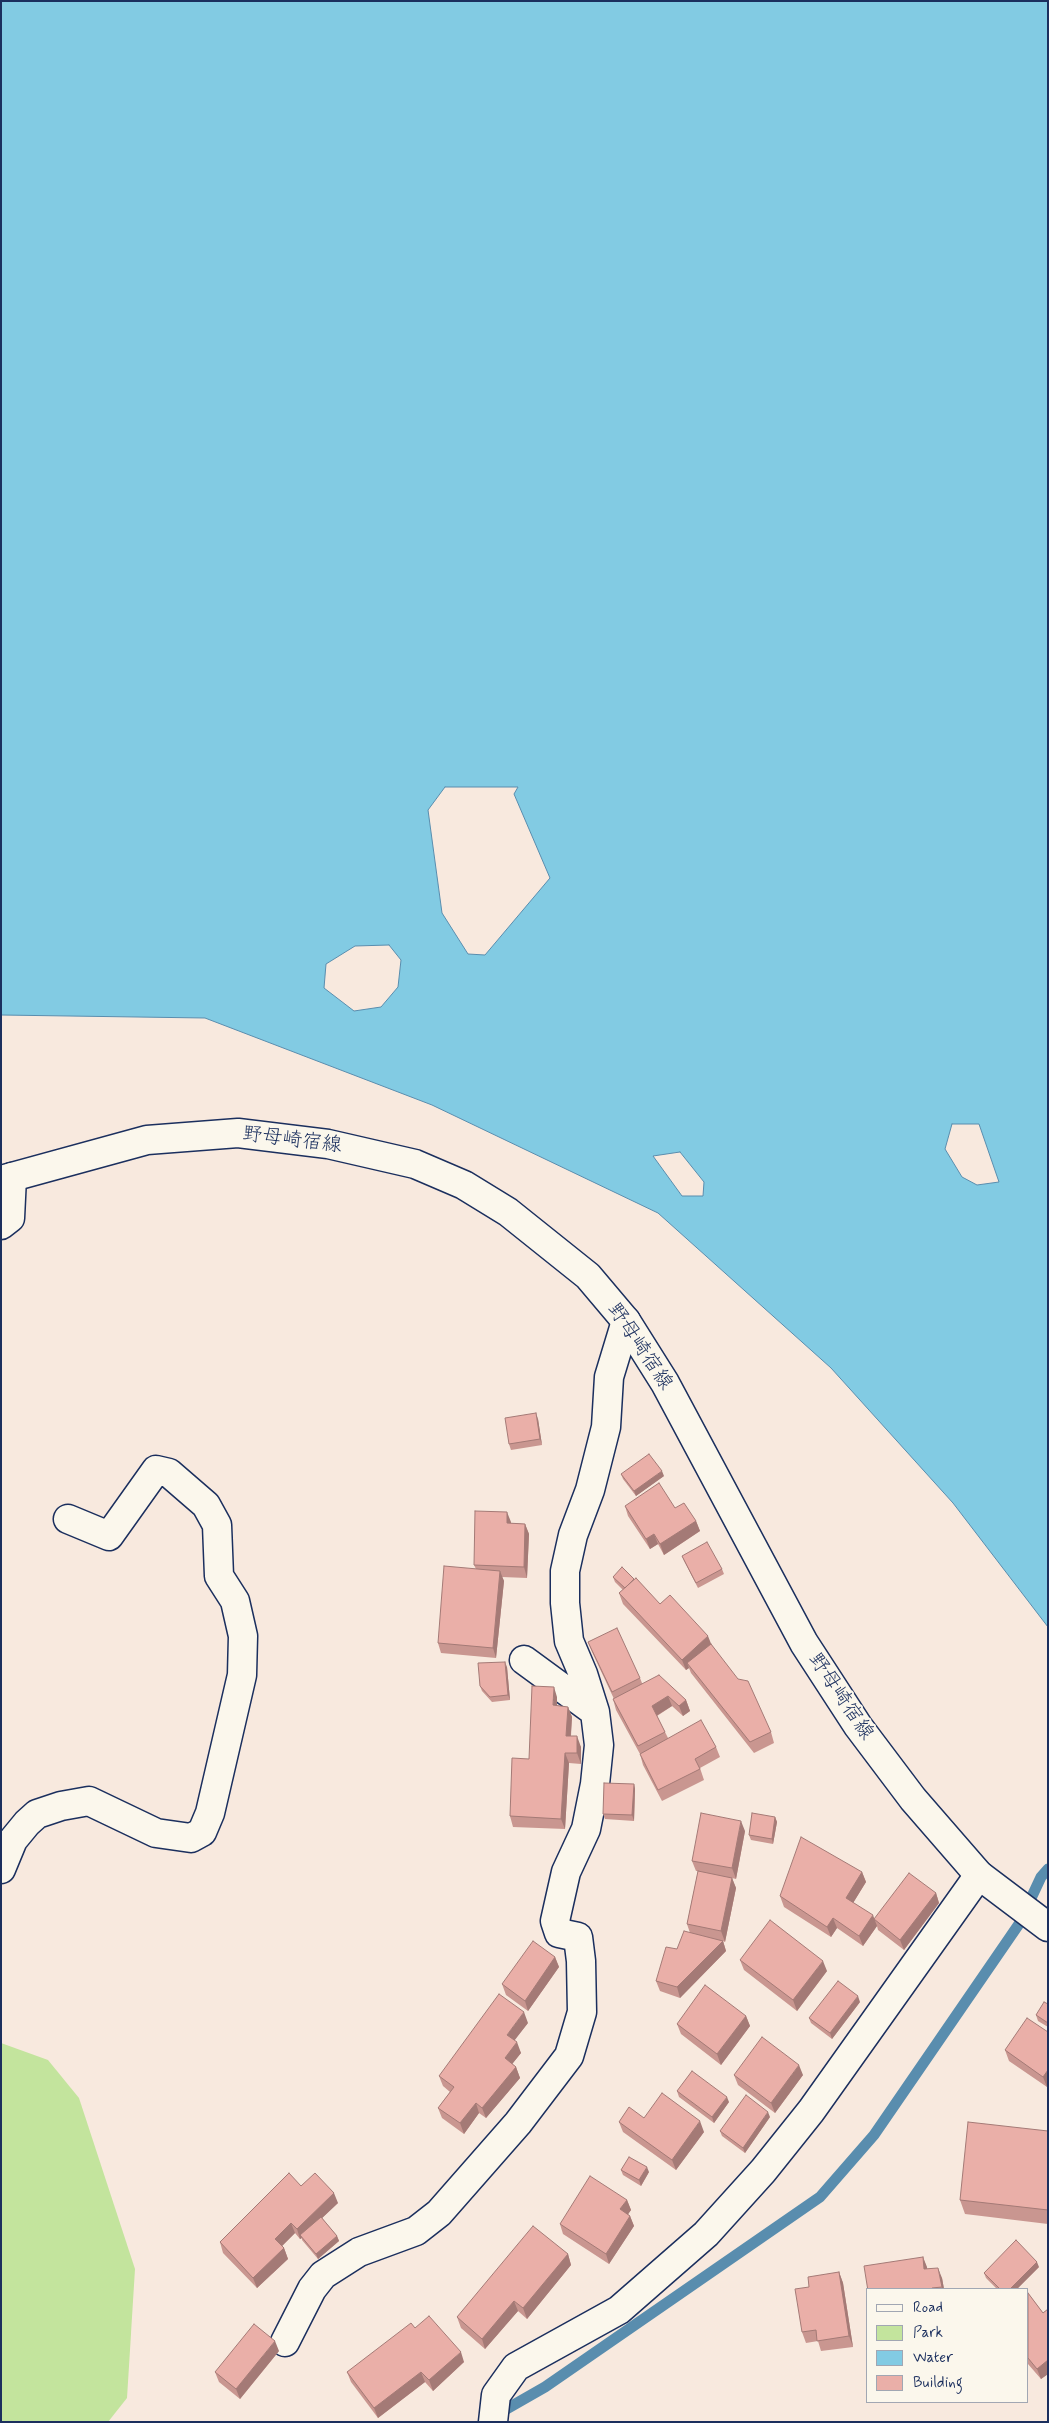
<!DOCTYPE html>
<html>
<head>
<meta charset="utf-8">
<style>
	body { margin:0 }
	#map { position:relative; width:1049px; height:2423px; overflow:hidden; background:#f8e9de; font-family:Mynerve,sans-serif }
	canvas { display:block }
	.frame { position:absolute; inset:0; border:2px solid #1b2f5e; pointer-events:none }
	.legend { position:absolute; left:866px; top:2288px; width:162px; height:115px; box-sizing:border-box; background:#fbf7ec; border:1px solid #a1a7b3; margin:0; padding:6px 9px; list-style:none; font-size:15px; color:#1b2f5e }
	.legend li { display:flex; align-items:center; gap:10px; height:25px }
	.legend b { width:25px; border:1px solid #a1a7b3 }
</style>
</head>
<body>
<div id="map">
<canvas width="1049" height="2423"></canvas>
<div class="frame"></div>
<ul class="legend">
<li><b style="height:6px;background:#fbf7ec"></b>Road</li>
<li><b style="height:14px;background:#c3e49d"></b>Park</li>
<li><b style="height:14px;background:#82cbe3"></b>Water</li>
<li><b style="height:14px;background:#eaafa8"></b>Building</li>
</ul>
</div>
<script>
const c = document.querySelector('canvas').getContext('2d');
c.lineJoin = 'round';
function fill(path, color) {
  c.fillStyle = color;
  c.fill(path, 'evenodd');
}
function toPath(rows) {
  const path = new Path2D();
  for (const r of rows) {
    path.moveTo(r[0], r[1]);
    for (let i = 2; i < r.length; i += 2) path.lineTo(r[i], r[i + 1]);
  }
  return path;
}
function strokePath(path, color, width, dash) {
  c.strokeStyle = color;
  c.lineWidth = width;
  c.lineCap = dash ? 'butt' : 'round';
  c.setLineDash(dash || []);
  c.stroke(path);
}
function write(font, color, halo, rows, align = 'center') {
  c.font = font + ' Mynerve,"Klee One",sans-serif';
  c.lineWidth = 4;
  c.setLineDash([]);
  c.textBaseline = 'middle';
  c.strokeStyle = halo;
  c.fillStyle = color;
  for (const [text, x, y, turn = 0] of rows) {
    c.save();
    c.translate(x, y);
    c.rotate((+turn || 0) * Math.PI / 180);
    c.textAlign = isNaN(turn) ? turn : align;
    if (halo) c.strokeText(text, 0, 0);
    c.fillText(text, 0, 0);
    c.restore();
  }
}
fill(toPath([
	[1,2043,48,2060,79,2098,135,2269,127,2398,108,2422,1,2422]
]), '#c3e49d');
const water = toPath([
	[1,1,1048,1,1048,1627,953,1503,831,1368,658,1213,432,1105,205,1018,1,1015,1,1],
	[445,787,518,787,514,794,550,878,485,955,468,954,442,913,428,810,445,787],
	[389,945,401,960,398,987,381,1007,354,1011,324,988,326,964,355,946,389,945],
	[952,1124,979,1124,999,1182,977,1185,962,1177,945,1149,952,1124],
	[680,1152,704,1182,703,1196,682,1196,653,1156,680,1152]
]);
fill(water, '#82cbe3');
strokePath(water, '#598dae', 1);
strokePath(toPath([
	[496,2415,545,2387,820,2197,874,2135,1019,1924,1041,1877,1048,1869]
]), '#598dae', 11);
const street = toPath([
	[1,1225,10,1218,12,1177],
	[524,1660,595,1712],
	[1,1869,13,1840,27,1823,37,1814,61,1806,89,1801,156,1833,191,1838,202,1832,210,1813,242,1675,243,1636,235,1601,219,1576,217,1525,206,1505,169,1473,156,1470,109,1536,68,1519],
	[285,2342,312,2289,323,2275,359,2252,416,2231,439,2213,518,2123,569,2056,582,2012,581,1961,578,1937,559,1933,555,1921,566,1872,586,1829,595,1784,599,1745,595,1712,583,1674,569,1641,565,1603,565,1571,573,1535,590,1490,606,1427,609,1377,626,1321],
	[493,2422,496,2395,516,2367,619,2310,706,2234,763,2171,811,2111,979,1875]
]);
const primary = toPath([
	[1,1180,147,1140,238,1133,328,1144,415,1164,464,1185,508,1212,588,1276,626,1321,665,1383,804,1643,858,1726,913,1799,979,1875,1048,1927]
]);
strokePath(street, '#1b2f5e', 31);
strokePath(primary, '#1b2f5e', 31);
strokePath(street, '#fbf7ec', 28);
strokePath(primary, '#fbf7ec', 28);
fill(toPath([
	[538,1419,542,1445,511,1450,509,1444],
	[621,1474,664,1476,636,1496,623,1479],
	[625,1506,675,1508,696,1521,700,1531,664,1555,658,1544,650,1549,628,1516],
	[511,1522,511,1523,525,1524,529,1534,527,1578,502,1577,504,1581,496,1658,441,1653,438,1643,476,1569,474,1565],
	[682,1556,722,1569,724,1574,698,1588,684,1561],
	[613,1577,660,1604,711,1644,771,1732,774,1743,754,1753,691,1673,689,1668,686,1670,623,1604,619,1593,623,1590,615,1582],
	[588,1642,640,1678,642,1683,686,1700,690,1711,683,1716,672,1706,657,1716,668,1738,716,1747,720,1757,700,1768,704,1780,662,1801,643,1765,640,1754,616,1710,613,1699,614,1699,592,1652],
	[507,1667,510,1700,492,1702,482,1691,480,1686],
	[557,1697,557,1706,568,1707,572,1717,571,1736,581,1747,581,1764,569,1763,565,1829,513,1827,510,1816,529,1759],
	[634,1784,635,1789,634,1821,605,1819,603,1814],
	[775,1817,777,1822,773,1844,751,1840,749,1835],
	[745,1831,736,1879,732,1878,736,1888,725,1942,723,1941,726,1951,680,1998,660,1991,656,1981,677,1949,690,1933,687,1924,698,1871,696,1871,692,1861],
	[862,1872,866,1882,853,1903,874,1919,936,1893,939,1903,904,1950,878,1930,877,1926,863,1946,837,1928,831,1937,784,1907,780,1896],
	[555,1957,559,1967,528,2011,506,1995,502,1984],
	[740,1960,827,1971,797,2011,744,1970],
	[860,2002,832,2039,811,2023,809,2018],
	[1048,2004,1048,2027,1038,2021,1036,2015],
	[746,2016,750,2026,721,2065,681,2034,677,2024],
	[528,2023,514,2040,521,2053,512,2064,516,2067,520,2078,486,2118,479,2113,464,2134,442,2118,438,2108,450,2092,443,2086,439,2076],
	[1048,2032,1048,2086,1047,2087,1009,2061,1005,2050],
	[734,2075,803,2075,775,2113,738,2085],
	[677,2091,729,2102,714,2123,679,2097],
	[770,2117,745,2153,722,2136,720,2131],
	[644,2118,704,2132,676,2170,623,2132,619,2122],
	[1048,2131,1048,2224,965,2214,960,2200],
	[621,2170,649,2172,641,2186,623,2175],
	[301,2186,338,2203,322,2218,337,2236,339,2241,318,2259,302,2240,302,2238,300,2239,295,2233,282,2246,284,2248,288,2259,257,2288,223,2253,220,2242],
	[627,2200,631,2210,628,2214,630,2216,634,2226,609,2264,563,2234,560,2224],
	[568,2254,571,2265,527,2319,518,2311,485,2349,461,2328,457,2317],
	[923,2257,927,2269,942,2278,944,2289,868,2289],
	[1039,2267,1017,2289,997,2289,986,2278,984,2273],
	[839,2272,843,2283,853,2347,821,2351,818,2341,806,2343,802,2332,809,2287],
	[1028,2293,1043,2313,1048,2309,1048,2374,1041,2379,1028,2364],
	[415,2328,464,2362,433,2391,425,2382,378,2418,351,2382,347,2372],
	[279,2351,240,2399,219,2382,215,2372]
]), '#c99690');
fill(toPath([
	[536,1413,538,1419,542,1445,540,1439],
	[662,1471,664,1476,636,1496,634,1491],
	[507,1512,511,1522,511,1534,507,1523],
	[696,1521,700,1531,664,1555,660,1544],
	[525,1524,529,1534,527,1578,524,1567],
	[654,1534,658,1544,650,1549,646,1539],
	[500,1571,504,1581,496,1658,493,1648],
	[708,1636,712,1646,687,1663,689,1668,686,1670,682,1660],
	[505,1662,507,1667,510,1700,508,1695],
	[554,1687,557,1697,557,1716,553,1705],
	[668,1696,672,1706,656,1716,652,1706],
	[686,1700,690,1711,683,1716,679,1706],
	[568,1707,572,1717,570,1746,566,1736],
	[577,1736,581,1747,581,1764,577,1753],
	[565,1753,569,1763,565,1829,561,1819],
	[634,1784,635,1789,634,1821,632,1815],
	[775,1817,777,1822,773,1844,772,1839],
	[741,1821,745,1831,736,1879,732,1868],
	[862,1872,866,1882,850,1908,846,1898],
	[732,1878,736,1888,725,1942,721,1931],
	[936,1893,939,1903,904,1950,900,1940],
	[873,1915,877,1926,863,1946,859,1936],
	[833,1918,837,1928,831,1937,827,1927],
	[723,1941,726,1951,680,1998,677,1987],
	[555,1957,559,1967,528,2011,525,2001],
	[823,1961,827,1971,797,2011,793,2000],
	[858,1996,860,2002,832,2039,830,2033],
	[524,2012,528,2023,511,2045,507,2035],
	[746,2016,750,2026,721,2065,717,2054],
	[517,2042,521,2053,509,2068,505,2058],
	[799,2065,803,2075,775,2113,771,2103],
	[516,2067,520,2078,486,2118,482,2108],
	[1048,2070,1048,2086,1047,2087,1043,2077],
	[727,2097,729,2102,714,2123,712,2117],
	[476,2103,479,2113,464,2134,460,2123],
	[768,2112,770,2117,745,2153,743,2148],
	[700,2121,704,2132,676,2170,672,2160],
	[647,2167,649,2172,641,2186,639,2180],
	[334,2193,338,2203,302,2237,300,2235,302,2238,300,2239,297,2229],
	[627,2200,631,2210,624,2220,620,2209],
	[630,2216,634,2226,609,2264,606,2254],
	[291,2223,295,2233,279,2249,275,2239],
	[337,2236,339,2241,318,2259,316,2254],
	[284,2248,288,2259,257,2288,253,2278],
	[568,2254,571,2265,527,2319,523,2308],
	[923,2257,927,2267,928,2280,924,2269],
	[1037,2262,1039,2267,1017,2289,1010,2289],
	[938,2268,942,2278,944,2289,942,2289,942,2287],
	[839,2272,843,2283,853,2347,849,2336],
	[514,2301,518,2311,485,2349,482,2339],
	[275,2341,279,2351,240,2399,236,2389],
	[461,2352,464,2362,433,2391,429,2380],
	[1048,2360,1048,2374,1041,2379,1037,2369],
	[421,2372,425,2382,378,2418,374,2408]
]), '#a47a76');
const building = toPath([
	[536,1413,540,1439,509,1444,505,1418,536,1413],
	[649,1454,662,1471,634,1491,621,1474,649,1454],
	[659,1483,675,1508,684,1503,696,1521,660,1544,654,1534,646,1539,625,1506,659,1483],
	[475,1511,507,1512,507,1523,525,1524,524,1567,474,1565,475,1511],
	[707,1542,722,1569,696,1583,682,1556,707,1542],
	[444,1566,500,1571,493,1648,438,1643,444,1566],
	[622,1567,634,1579,625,1588,613,1577,622,1567],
	[636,1578,660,1604,670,1595,708,1636,682,1660,619,1593,636,1578],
	[617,1628,640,1678,612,1692,588,1642,617,1628],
	[711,1644,738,1679,748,1681,771,1732,750,1742,687,1663,711,1644],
	[505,1662,508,1695,490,1697,480,1686,478,1663,505,1662],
	[659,1675,686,1700,679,1706,668,1696,652,1706,665,1732,638,1746,613,1699,659,1675],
	[532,1686,554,1687,553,1705,568,1707,566,1736,577,1736,577,1753,565,1753,561,1819,510,1816,512,1758,529,1759,532,1686],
	[701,1720,716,1747,695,1759,700,1769,658,1790,640,1754,701,1720],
	[604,1783,634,1784,632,1815,603,1814,604,1783],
	[701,1813,741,1821,732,1868,692,1861,701,1813],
	[752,1813,775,1817,772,1839,749,1835,752,1813],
	[801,1837,862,1872,846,1898,873,1915,859,1936,833,1918,827,1927,780,1896,801,1837],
	[698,1871,732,1878,721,1931,687,1924,698,1871],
	[909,1873,936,1893,900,1940,874,1919,909,1873],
	[770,1920,823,1961,793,2000,740,1960,770,1920],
	[684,1931,723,1941,677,1987,656,1981,666,1947,677,1949,684,1931],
	[533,1941,555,1957,525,2001,502,1984,533,1941],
	[838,1981,858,1996,830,2033,809,2018,838,1981],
	[705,1985,746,2016,717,2054,677,2024,705,1985],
	[499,1994,524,2012,507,2035,517,2042,505,2058,516,2067,482,2108,476,2103,460,2123,438,2108,454,2087,439,2076,499,1994],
	[1044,2002,1048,2004,1048,2023,1036,2015,1044,2002],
	[1027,2018,1048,2032,1048,2070,1043,2077,1005,2050,1027,2018],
	[762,2037,799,2065,771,2103,734,2075,762,2037],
	[692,2071,727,2097,712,2117,677,2091,692,2071],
	[662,2093,700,2121,672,2160,619,2122,629,2107,644,2118,662,2093],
	[746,2095,768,2112,743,2148,720,2131,746,2095],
	[968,2122,1048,2131,1048,2210,960,2200,968,2122],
	[629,2157,647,2167,639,2180,621,2170,629,2157],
	[289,2173,301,2186,315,2173,334,2193,297,2229,291,2223,275,2239,284,2248,253,2278,220,2242,289,2173],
	[590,2176,627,2200,620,2209,630,2216,606,2254,560,2224,590,2176],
	[321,2217,337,2236,316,2254,300,2235,321,2217],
	[533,2226,568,2254,523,2308,514,2301,482,2339,457,2317,533,2226],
	[1016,2240,1037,2262,1010,2289,1000,2289,984,2273,1016,2240],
	[923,2257,924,2269,938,2268,942,2287,932,2288,933,2289,868,2289,868,2291,864,2266,923,2257],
	[839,2272,849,2336,817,2341,816,2330,802,2332,795,2289,809,2287,808,2277,839,2272],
	[1028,2293,1043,2313,1048,2309,1048,2360,1037,2369,1028,2358,1028,2293],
	[429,2316,461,2352,429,2380,421,2372,374,2408,347,2372,411,2323,415,2328,429,2316],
	[254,2324,275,2341,236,2389,215,2372,254,2324]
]);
fill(building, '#eaafa8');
strokePath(building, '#a47a76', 1);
write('20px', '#1b2f5e', '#fbf7ec', [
	["野母崎宿線",292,1141,7],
	["野母崎宿線",639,1347,56],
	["野母崎宿線",840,1697,56]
]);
</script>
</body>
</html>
